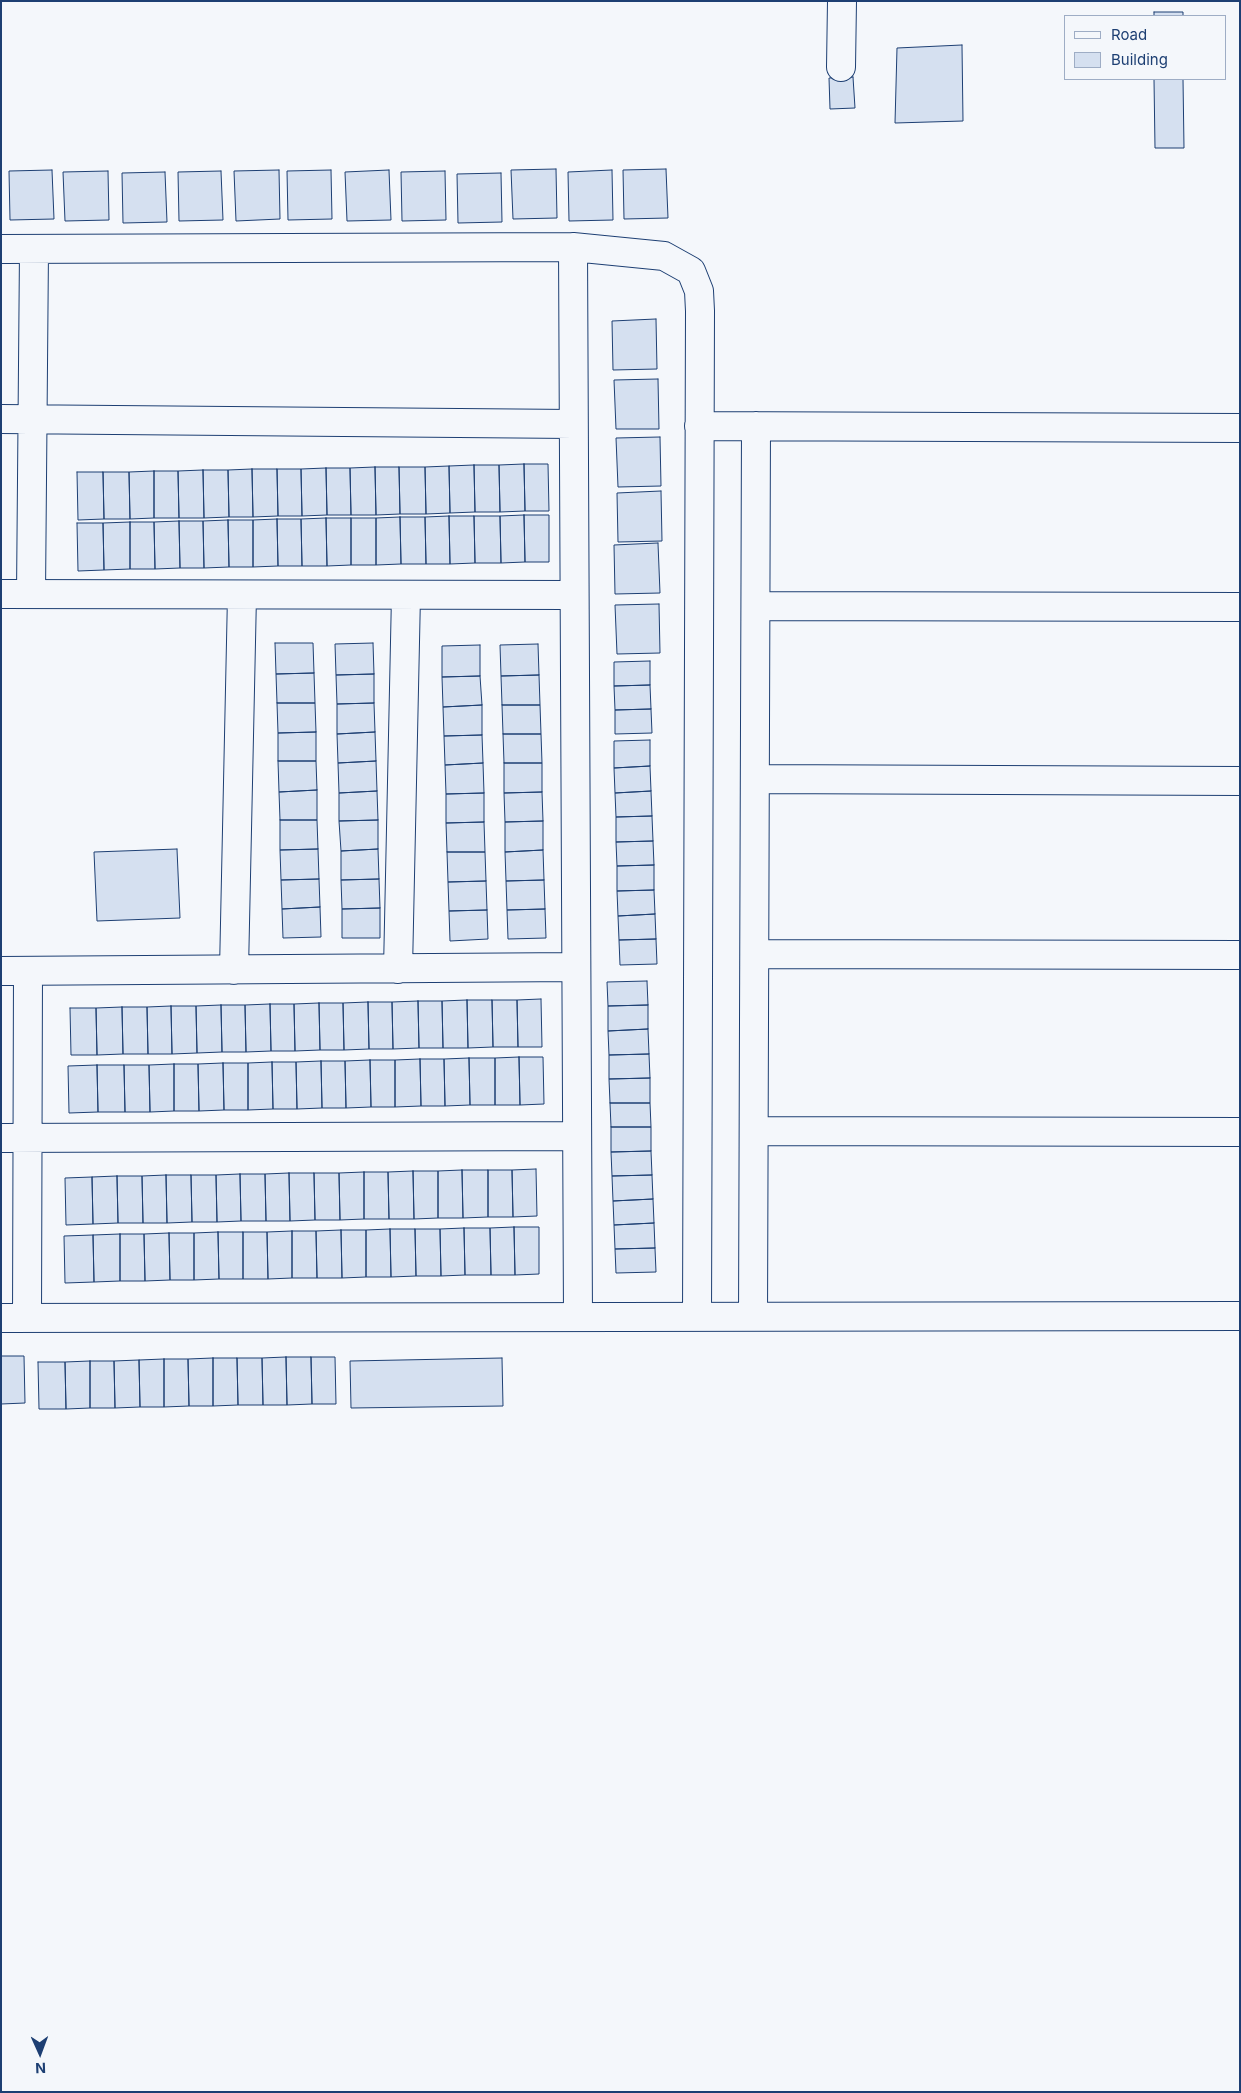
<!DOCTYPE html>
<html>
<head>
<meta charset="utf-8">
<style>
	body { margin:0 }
	#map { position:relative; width:1241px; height:2093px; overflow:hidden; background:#f4f7fb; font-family:Inter,sans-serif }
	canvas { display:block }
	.frame { position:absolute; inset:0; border:2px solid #1d3f73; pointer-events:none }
	.legend { position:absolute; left:1064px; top:15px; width:162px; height:65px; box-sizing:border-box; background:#f4f7fb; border:1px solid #9eadc5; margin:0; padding:6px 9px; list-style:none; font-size:15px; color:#1d3f73 }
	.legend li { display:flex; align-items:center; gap:10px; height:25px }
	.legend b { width:25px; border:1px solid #9eadc5 }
	.north { position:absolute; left:15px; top:2028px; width:50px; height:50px; -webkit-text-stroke:4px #f4f7fb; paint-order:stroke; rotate:178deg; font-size:14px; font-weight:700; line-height:20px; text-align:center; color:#1d3f73 }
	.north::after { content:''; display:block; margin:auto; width:18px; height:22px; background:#1d3f73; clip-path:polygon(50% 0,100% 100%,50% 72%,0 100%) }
</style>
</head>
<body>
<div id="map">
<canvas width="1241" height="2093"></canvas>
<div class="frame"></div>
<ul class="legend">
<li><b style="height:6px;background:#f4f7fb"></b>Road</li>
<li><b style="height:14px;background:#d5e0f0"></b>Building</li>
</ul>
<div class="north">N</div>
</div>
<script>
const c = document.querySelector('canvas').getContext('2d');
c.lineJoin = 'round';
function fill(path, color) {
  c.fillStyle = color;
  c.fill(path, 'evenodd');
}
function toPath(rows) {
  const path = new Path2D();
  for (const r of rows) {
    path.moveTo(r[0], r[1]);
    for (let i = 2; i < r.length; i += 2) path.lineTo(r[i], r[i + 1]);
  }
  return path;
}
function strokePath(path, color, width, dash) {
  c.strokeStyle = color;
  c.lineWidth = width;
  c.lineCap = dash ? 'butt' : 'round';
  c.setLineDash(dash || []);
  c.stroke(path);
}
const building = toPath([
	[1154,12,1183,12,1183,16,1154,16,1154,12],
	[962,45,963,121,895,123,897,48,962,45],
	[853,77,855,108,830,109,829,78,853,77],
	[1154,79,1183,79,1184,148,1155,148,1154,79],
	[556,169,557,218,513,219,511,170,556,169],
	[666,169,668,218,624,219,623,170,666,169],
	[52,170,54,219,10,220,9,171,52,170],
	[279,170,280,219,236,221,234,171,279,170],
	[331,170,332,219,288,220,287,171,331,170],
	[389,170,391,220,347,221,345,172,389,170],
	[612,170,613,220,569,221,568,172,612,170],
	[108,171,109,220,65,221,63,172,108,171],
	[221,171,223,220,179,221,178,172,221,171],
	[445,171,446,220,402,221,401,172,445,171],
	[165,172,167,222,123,223,122,173,165,172],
	[501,173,502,222,458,223,457,174,501,173],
	[656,319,657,369,613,370,612,321,656,319],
	[658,379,659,429,616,429,614,380,658,379],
	[660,437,661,486,618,487,616,438,660,437],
	[524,464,525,511,500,512,499,465,524,464],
	[524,464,548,464,549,511,525,511,524,464],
	[474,465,475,512,450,513,449,466,474,465],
	[474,465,499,465,500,512,475,512,474,465],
	[449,466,450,513,426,514,425,467,449,466],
	[375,467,399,467,400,514,376,515,375,467],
	[375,467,376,515,351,515,350,468,375,467],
	[399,467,425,467,426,514,400,514,399,467],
	[326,468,350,468,351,515,327,515,326,468],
	[326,468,327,515,302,516,301,469,326,468],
	[252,469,253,517,229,517,228,470,252,469],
	[252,469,277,469,278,516,253,517,252,469],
	[277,469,301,469,302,516,278,516,277,469],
	[203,470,228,470,229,517,204,518,203,470],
	[203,470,204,518,179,518,178,471,203,470],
	[154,471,178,471,179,518,154,518,154,471],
	[154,471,154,518,130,519,129,472,154,471],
	[77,472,103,472,104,519,78,520,77,472],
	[103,472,129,472,130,519,104,519,103,472],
	[661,491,662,541,618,542,617,493,661,491],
	[524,515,549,515,549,562,525,562,524,515],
	[524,515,525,562,501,563,500,516,524,515],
	[449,516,450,564,426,564,425,517,449,516],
	[449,516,474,516,475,563,450,564,449,516],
	[474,516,500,516,501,563,475,563,474,516],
	[400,517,401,564,376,565,376,518,400,517],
	[400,517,425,517,426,564,401,564,400,517],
	[326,518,351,518,351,565,327,566,326,518],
	[326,518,327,566,302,566,301,519,326,518],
	[351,518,376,518,376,565,351,565,351,518],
	[277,519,301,519,302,566,278,566,277,519],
	[277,519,278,566,253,567,253,520,277,519],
	[228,520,253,520,253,567,229,567,228,520],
	[228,520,229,567,204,568,203,521,228,520],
	[179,521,203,521,204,568,180,568,179,521],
	[179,521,180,568,155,569,154,522,179,521],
	[130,522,154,522,155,569,130,569,130,522],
	[130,522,130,569,104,570,103,523,130,522],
	[77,523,103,523,104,570,78,571,77,523],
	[658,543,660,593,615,594,614,545,658,543],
	[659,604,660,653,617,654,615,605,659,604],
	[275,643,313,643,314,673,276,674,275,643],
	[373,643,374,674,336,675,335,644,373,643],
	[538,644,539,675,501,676,500,645,538,644],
	[480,645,480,676,442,677,442,646,480,645],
	[650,661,650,685,614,686,614,662,650,661],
	[314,673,315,703,277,703,276,674,314,673],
	[374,674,374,703,337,704,336,675,374,674],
	[539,675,540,705,502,705,501,676,539,675],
	[480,676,482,705,443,707,442,677,480,676],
	[650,685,651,709,615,710,614,686,650,685],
	[277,703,315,703,316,732,278,733,277,703],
	[374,703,375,732,337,734,337,704,374,703],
	[482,705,482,735,444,736,443,707,482,705],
	[502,705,540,705,541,734,503,734,502,705],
	[651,709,652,733,615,734,615,710,651,709],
	[316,732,316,761,278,761,278,733,316,732],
	[375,732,376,761,338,763,337,734,375,732],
	[503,734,541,734,542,763,504,763,503,734],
	[482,735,483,763,445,765,444,736,482,735],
	[650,740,650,766,614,768,614,741,650,740],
	[278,761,316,761,317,790,279,792,278,761],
	[376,761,377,791,339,793,338,763,376,761],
	[483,763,484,793,446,794,445,765,483,763],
	[504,763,542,763,542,792,504,793,504,763],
	[650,766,651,791,615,793,614,768,650,766],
	[317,790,317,820,280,820,279,792,317,790],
	[377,791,378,820,339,821,339,793,377,791],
	[651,791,652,816,616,817,615,793,651,791],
	[542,792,543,821,505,822,504,793,542,792],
	[484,793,484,822,446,823,446,794,484,793],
	[652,816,653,841,616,842,616,817,652,816],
	[280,820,317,820,318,849,280,850,280,820],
	[378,820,378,849,341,851,339,821,378,820],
	[543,821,543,850,505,852,505,822,543,821],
	[484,822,485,852,447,852,446,823,484,822],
	[653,841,654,865,617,866,616,842,653,841],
	[177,849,180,918,97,921,94,852,177,849],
	[318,849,319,879,281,880,280,850,318,849],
	[378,849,379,879,341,880,341,851,378,849],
	[543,850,544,880,506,881,505,852,543,850],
	[447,852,485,852,486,881,448,882,447,852],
	[654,865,654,890,617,891,617,866,654,865],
	[319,879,320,907,282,909,281,880,319,879],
	[379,879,380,908,342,909,341,880,379,879],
	[544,880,545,909,507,910,506,881,544,880],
	[486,881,487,910,449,911,448,882,486,881],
	[654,890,655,914,618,916,617,891,654,890],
	[320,907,321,937,283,938,282,909,320,907],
	[380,908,380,938,342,938,342,909,380,908],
	[545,909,546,938,508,939,507,910,545,909],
	[487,910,488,939,450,941,449,911,487,910],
	[655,914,656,939,619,940,618,916,655,914],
	[656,939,657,964,620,965,619,940,656,939],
	[647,981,648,1005,608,1006,607,982,647,981],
	[541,999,542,1047,518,1047,517,1000,541,999],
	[467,1000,468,1048,443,1048,442,1001,467,1000],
	[467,1000,492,1000,493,1047,468,1048,467,1000],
	[492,1000,517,1000,518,1047,493,1047,492,1000],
	[418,1001,419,1048,393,1049,392,1002,418,1001],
	[418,1001,442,1001,443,1048,419,1048,418,1001],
	[368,1002,392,1002,393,1049,369,1049,368,1002],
	[368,1002,369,1049,344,1050,343,1003,368,1002],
	[319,1003,343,1003,344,1050,320,1050,319,1003],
	[319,1003,320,1050,295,1051,294,1004,319,1003],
	[270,1004,294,1004,295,1051,271,1051,270,1004],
	[270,1004,271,1051,246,1052,245,1005,270,1004],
	[221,1005,222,1052,197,1053,196,1006,221,1005],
	[221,1005,245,1005,246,1052,222,1052,221,1005],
	[648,1005,648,1029,608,1031,608,1006,648,1005],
	[171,1006,196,1006,197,1053,172,1054,171,1006],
	[171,1006,172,1054,148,1054,147,1007,171,1006],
	[122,1007,147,1007,148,1054,123,1054,122,1007],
	[122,1007,123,1054,97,1055,96,1008,122,1007],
	[70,1008,96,1008,97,1055,71,1055,70,1008],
	[648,1029,649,1054,609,1055,608,1031,648,1029],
	[649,1054,650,1078,609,1079,609,1055,649,1054],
	[519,1057,543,1057,544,1104,520,1105,519,1057],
	[519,1057,520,1105,495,1105,495,1058,519,1057],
	[469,1058,470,1105,445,1106,444,1059,469,1058],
	[469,1058,495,1058,495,1105,470,1105,469,1058],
	[420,1059,444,1059,445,1106,421,1106,420,1059],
	[420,1059,421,1106,395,1107,395,1060,420,1059],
	[370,1060,395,1060,395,1107,371,1107,370,1060],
	[370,1060,371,1107,346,1108,345,1061,370,1060],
	[321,1061,322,1108,297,1109,296,1062,321,1061],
	[321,1061,345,1061,346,1108,322,1108,321,1061],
	[272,1062,273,1109,248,1110,248,1063,272,1062],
	[272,1062,296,1062,297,1109,273,1109,272,1062],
	[223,1063,224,1110,199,1111,198,1064,223,1063],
	[223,1063,248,1063,248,1110,224,1110,223,1063],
	[174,1064,198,1064,199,1111,174,1111,174,1064],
	[174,1064,174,1111,150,1112,149,1065,174,1064],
	[97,1065,124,1065,125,1112,98,1112,97,1065],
	[97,1065,98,1112,69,1113,68,1066,97,1065],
	[124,1065,149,1065,150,1112,125,1112,124,1065],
	[650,1078,650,1103,610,1103,609,1079,650,1078],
	[610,1103,650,1103,651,1127,611,1127,610,1103],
	[611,1127,651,1127,651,1151,611,1152,611,1127],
	[651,1151,652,1175,612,1176,611,1152,651,1151],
	[536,1169,537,1216,513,1217,512,1170,536,1169],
	[462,1170,488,1170,488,1217,463,1218,462,1170],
	[462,1170,463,1218,438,1218,438,1171,462,1170],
	[488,1170,512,1170,513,1217,488,1217,488,1170],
	[413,1171,414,1219,389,1219,388,1172,413,1171],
	[413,1171,438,1171,438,1218,414,1219,413,1171],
	[364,1172,388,1172,389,1219,364,1219,364,1172],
	[364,1172,364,1219,340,1220,339,1173,364,1172],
	[289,1173,290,1221,266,1221,265,1174,289,1173],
	[289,1173,314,1173,315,1220,290,1221,289,1173],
	[314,1173,339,1173,340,1220,315,1220,314,1173],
	[240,1174,265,1174,266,1221,241,1221,240,1174],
	[240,1174,241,1221,217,1222,216,1175,240,1174],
	[166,1175,191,1175,192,1222,167,1223,166,1175],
	[166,1175,167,1223,143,1223,142,1176,166,1175],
	[191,1175,216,1175,217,1222,192,1222,191,1175],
	[652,1175,653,1199,613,1201,612,1176,652,1175],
	[117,1176,142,1176,143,1223,118,1223,117,1176],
	[117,1176,118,1223,93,1224,92,1177,117,1176],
	[92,1177,93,1224,66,1225,65,1178,92,1177],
	[653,1199,654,1223,614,1225,613,1201,653,1199],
	[654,1223,655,1248,615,1249,614,1225,654,1223],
	[514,1227,539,1227,539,1274,515,1275,514,1227],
	[514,1227,515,1275,491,1275,490,1228,514,1227],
	[464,1228,490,1228,491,1275,465,1275,464,1228],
	[464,1228,465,1275,441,1276,440,1229,464,1228],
	[390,1229,391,1277,366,1277,366,1230,390,1229],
	[390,1229,415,1229,416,1276,391,1277,390,1229],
	[415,1229,440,1229,441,1276,416,1276,415,1229],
	[341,1230,342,1278,317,1278,316,1231,341,1230],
	[341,1230,366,1230,366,1277,342,1278,341,1230],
	[292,1231,292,1278,268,1279,267,1232,292,1231],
	[292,1231,316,1231,317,1278,292,1278,292,1231],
	[218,1232,219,1279,194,1280,194,1233,218,1232],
	[218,1232,243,1232,243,1279,219,1279,218,1232],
	[243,1232,267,1232,268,1279,243,1279,243,1232],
	[169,1233,170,1280,145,1281,144,1234,169,1233],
	[169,1233,194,1233,194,1280,170,1280,169,1233],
	[120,1234,120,1281,94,1282,93,1235,120,1234],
	[120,1234,144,1234,145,1281,120,1281,120,1234],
	[93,1235,94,1282,65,1283,64,1236,93,1235],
	[655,1248,656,1272,616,1273,615,1249,655,1248],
	[1,1356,24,1356,25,1403,1,1404,1,1356],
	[286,1357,287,1405,263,1405,262,1358,286,1357],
	[286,1357,311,1357,312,1404,287,1405,286,1357],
	[311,1357,335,1357,336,1404,312,1404,311,1357],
	[213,1358,213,1406,189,1406,188,1359,213,1358],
	[213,1358,237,1358,238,1405,213,1406,213,1358],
	[237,1358,262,1358,263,1405,238,1405,237,1358],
	[502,1358,503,1406,351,1408,350,1361,502,1358],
	[164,1359,188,1359,189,1406,164,1407,164,1359],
	[164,1359,164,1407,140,1407,139,1360,164,1359],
	[139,1360,140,1407,115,1408,114,1361,139,1360],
	[90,1361,114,1361,115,1408,90,1408,90,1361],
	[90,1361,90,1408,66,1409,65,1362,90,1361],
	[38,1362,65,1362,66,1409,39,1409,38,1362]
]);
fill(building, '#d5e0f0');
strokePath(building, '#1d3f73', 1);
const street = toPath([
	[841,67,842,1],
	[573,247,578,1317],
	[1,249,573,247,664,256,691,271,699,291,700,311,697,1317],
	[1,419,573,424],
	[699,426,1240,428],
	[1,594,574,595],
	[31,594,34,250],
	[756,606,1240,607],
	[755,779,1240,781],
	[755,954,1240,955],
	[398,969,406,595],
	[234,970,242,595],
	[1,971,576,967],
	[754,1131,1240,1132],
	[1,1138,577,1136],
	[753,1317,756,426],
	[1,1318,1240,1316],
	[27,1318,28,971]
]);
strokePath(street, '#1d3f73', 30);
strokePath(street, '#f4f7fb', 28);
</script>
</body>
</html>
